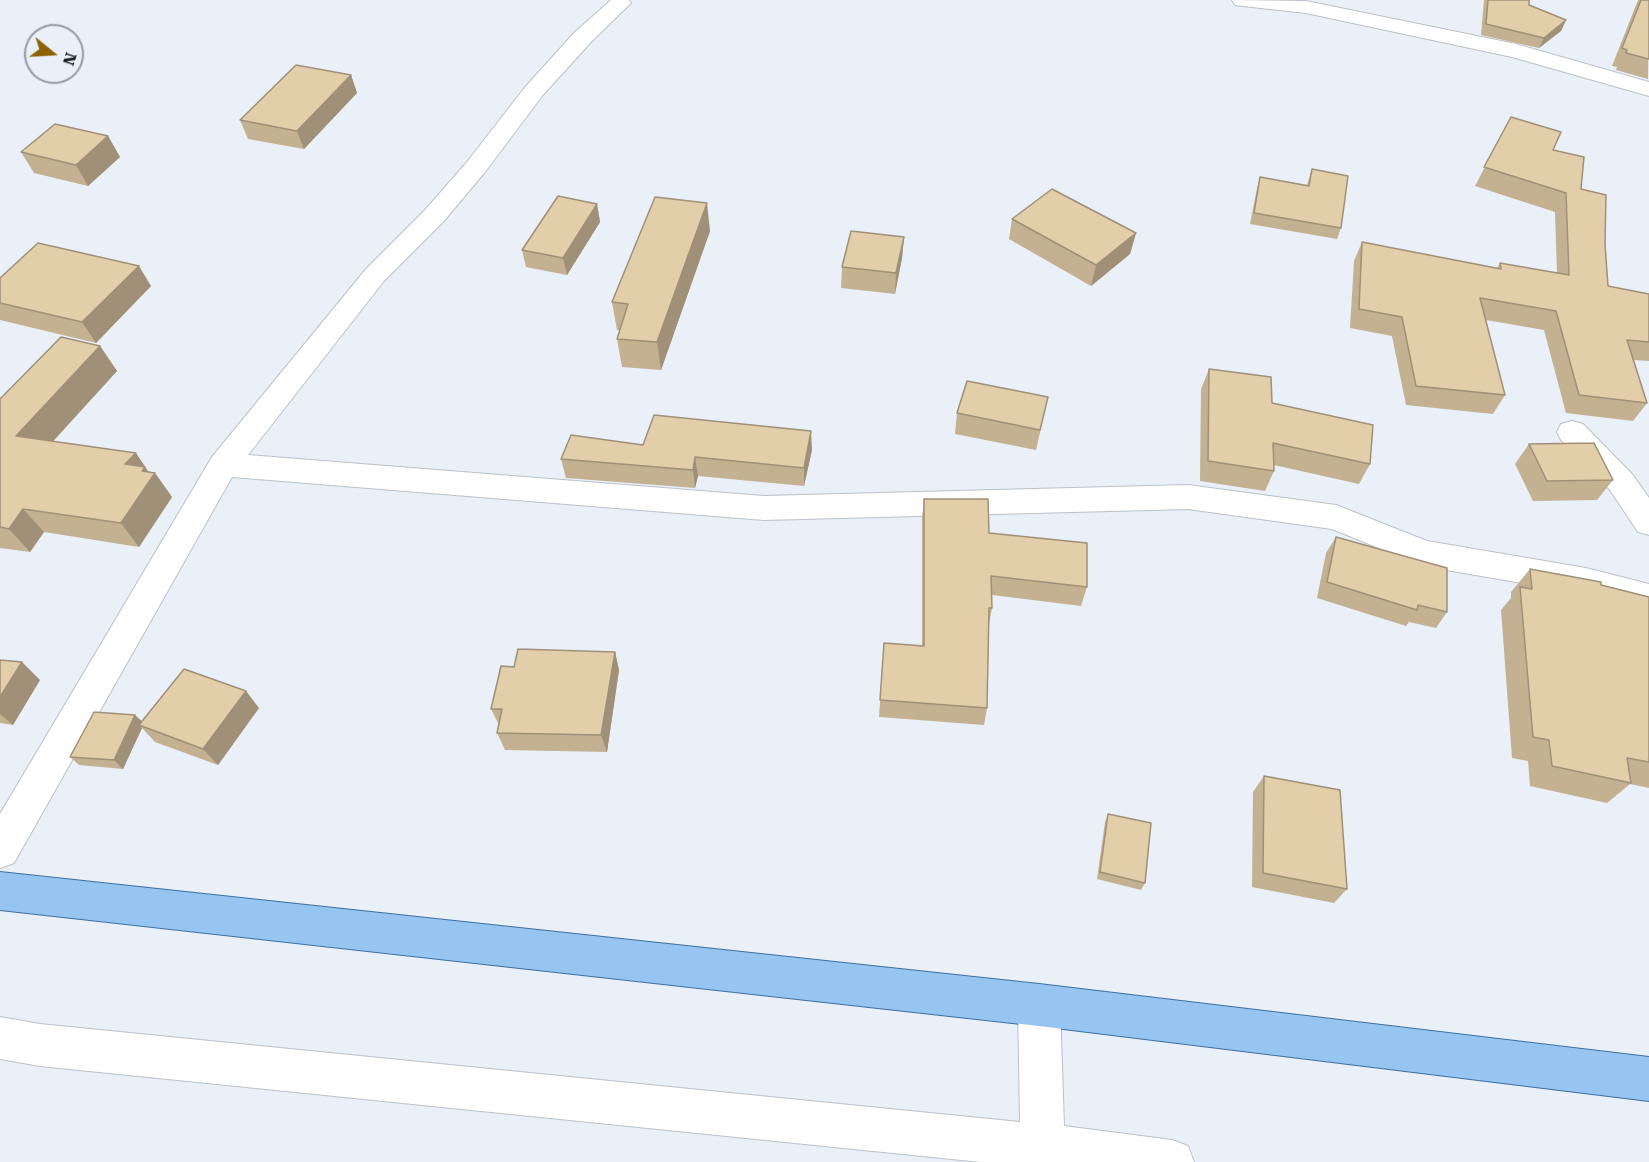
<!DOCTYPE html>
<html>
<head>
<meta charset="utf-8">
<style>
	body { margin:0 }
	#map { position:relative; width:1649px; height:1162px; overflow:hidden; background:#e9f0f8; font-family:"Roboto Serif",serif }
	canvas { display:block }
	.north { position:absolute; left:24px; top:24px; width:60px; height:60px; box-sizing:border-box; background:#e9f0f8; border:2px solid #969ba1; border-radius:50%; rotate:108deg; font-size:16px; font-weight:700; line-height:24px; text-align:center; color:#191c1f }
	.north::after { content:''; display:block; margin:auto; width:21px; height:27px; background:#8b6303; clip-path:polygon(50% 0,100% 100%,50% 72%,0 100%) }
</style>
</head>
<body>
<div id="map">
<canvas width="1649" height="1162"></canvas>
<div class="north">N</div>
</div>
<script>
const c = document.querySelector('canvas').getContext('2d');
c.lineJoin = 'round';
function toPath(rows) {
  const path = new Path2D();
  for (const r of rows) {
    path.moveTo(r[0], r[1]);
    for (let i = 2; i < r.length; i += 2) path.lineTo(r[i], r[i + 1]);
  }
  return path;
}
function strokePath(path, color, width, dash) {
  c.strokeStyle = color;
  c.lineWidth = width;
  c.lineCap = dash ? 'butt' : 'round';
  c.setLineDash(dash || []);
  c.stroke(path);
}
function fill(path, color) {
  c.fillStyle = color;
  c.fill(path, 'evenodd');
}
const minor = toPath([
	[611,0,629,0,631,3,591,42,542,96,485,172,443,222,384,281,248,455,764,496,1188,485,1336,505,1427,541,1586,568,1649,584,1649,612,1586,594,1423,566,1332,529,1188,509,764,520,232,477,14,863,0,868,0,814,212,457,366,269,425,210,467,162,526,86,575,32,611,0],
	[1232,0,1306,1,1516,44,1649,82,1649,96,1512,57,1306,13,1243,6,1235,5,1232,0],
	[1572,421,1583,424,1632,474,1649,498,1649,535,1638,532,1610,490,1561,440,1557,432,1561,424,1572,421],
	[1039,984,1054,990,1060,1005,1064,1126,1172,1140,1188,1146,1194,1162,981,1162,40,1066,0,1059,0,1017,40,1024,1020,1122,1018,1005,1024,990,1039,984]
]);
const major = toPath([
	[0,872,1039,984,1649,1057,1649,1101,1039,1026,0,910,0,872]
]);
strokePath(minor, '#bac1c8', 2);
strokePath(major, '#3d70a2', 2);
fill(minor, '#fff');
fill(major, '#96c5f1');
fill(toPath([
	[1484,0,1529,0,1529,5,1566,20,1561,31,1539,48,1481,35],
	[1638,0,1649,0,1648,79,1616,70,1617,67,1612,66],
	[351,75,357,93,304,149,248,139,240,120],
	[1511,117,1553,150,1581,189,1605,244,1608,286,1649,294,1649,361,1634,360,1647,403,1633,421,1566,413,1544,330,1486,320,1505,395,1493,414,1406,405,1392,336,1350,328,1354,261,1362,242,1497,268,1500,263,1557,273,1555,212,1475,186],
	[108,136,120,157,88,186,34,173,21,152],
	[1312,169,1341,228,1337,239,1250,224,1257,188,1260,177,1307,185],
	[597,204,600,222,567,275,526,267,522,250],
	[1012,219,1136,233,1130,254,1091,286,1009,239],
	[710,231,661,370,622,367,617,339,620,330,617,330,612,302],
	[904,237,902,258,895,294,841,288,842,267],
	[0,278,151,286,96,343,0,320],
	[100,346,117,371,53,441,149,472,155,473,172,497,139,547,44,532,30,552,0,548,0,399],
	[1209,369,1272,403,1370,464,1359,484,1274,465,1274,471,1265,491,1200,481,1201,389],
	[1048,397,1036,450,955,434,957,413],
	[1529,444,1613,480,1597,500,1533,501,1515,464],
	[643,445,812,450,804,486,698,476,695,488,566,478,561,459],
	[924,499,989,533,1087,587,1081,606,992,595,992,608,989,624,987,708,984,725,879,717,884,643,922,646,922,518],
	[1336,537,1447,612,1436,628,1409,622,1406,626,1317,598,1326,553],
	[1530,569,1649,597,1649,788,1630,784,1607,803,1530,786,1528,761,1512,758,1501,610,1511,598,1511,592],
	[615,652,619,670,607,752,505,750,497,733,499,725,491,709,514,667],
	[0,660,40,680,13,725,0,723],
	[259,708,218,765,155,742,142,728,123,769,79,765,70,757,135,715,142,722],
	[1264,776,1347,889,1334,903,1252,887,1253,792],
	[1108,814,1145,883,1141,890,1097,879,1105,822]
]), '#c3b192');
fill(toPath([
	[1566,20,1561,31,1539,48,1544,38],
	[351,75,357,93,304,149,297,131],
	[108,136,120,157,88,186,76,165],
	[707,203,710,231,661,370,657,342],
	[597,204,600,222,567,275,563,258],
	[1136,233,1130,254,1091,286,1096,265],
	[904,237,902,258,895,294,896,273],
	[139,266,151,286,96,343,82,322],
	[100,346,117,371,36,460,16,436],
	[811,431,812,450,804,486,804,468],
	[136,453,152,477,155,473,172,497,139,547,121,523,125,464],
	[695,457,698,476,695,488,693,470],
	[23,509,44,532,30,552,9,529],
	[615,652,619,670,607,752,601,735],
	[22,662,40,680,13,725,0,714,0,697],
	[246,691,259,708,218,765,203,749],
	[135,715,144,723,139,725,142,728,123,769,114,760]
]), '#9f9077');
const building = toPath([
	[1488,0,1529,0,1529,5,1566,20,1544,38,1486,24,1488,0],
	[1641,0,1649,0,1649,59,1626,53,1627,50,1622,48,1641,0],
	[296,65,351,75,297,131,240,120,296,65],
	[1511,117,1561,132,1553,150,1584,157,1581,189,1606,195,1605,244,1608,286,1649,294,1649,342,1627,340,1647,403,1579,395,1556,311,1480,298,1505,395,1416,386,1402,317,1359,309,1362,242,1501,269,1500,263,1569,275,1566,193,1484,167,1511,117],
	[55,124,108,136,76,165,21,152,55,124],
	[1312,169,1348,176,1341,228,1254,213,1260,177,1309,186,1312,169],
	[1052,189,1136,233,1096,265,1012,219,1052,189],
	[558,196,597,204,563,258,522,250,558,196],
	[655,197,707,203,657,342,617,339,628,304,612,302,655,197],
	[851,231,904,237,896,273,842,267,851,231],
	[38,243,139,266,82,322,0,303,0,278,38,243],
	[61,337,100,346,16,436,136,453,125,464,145,467,142,471,155,473,121,523,23,509,9,529,0,527,0,399,61,337],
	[1209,369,1271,377,1272,403,1373,425,1370,464,1273,443,1274,471,1208,461,1209,369],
	[967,381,1048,397,1040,430,957,413,967,381],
	[654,415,811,431,804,468,695,457,693,470,561,459,571,435,643,445,654,415],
	[1594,443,1613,480,1547,481,1529,444,1594,443],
	[924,499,988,499,989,533,1087,543,1087,587,991,576,992,608,989,608,987,708,880,700,884,643,924,646,924,499],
	[1336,537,1447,568,1447,612,1418,605,1417,610,1327,582,1336,537],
	[1530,569,1601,582,1601,585,1649,597,1649,762,1627,758,1631,783,1552,766,1549,740,1533,737,1520,587,1532,589,1530,569],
	[518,649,615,652,601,735,497,733,502,709,491,709,501,666,514,667,518,649],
	[0,660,22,662,0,697,0,660],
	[184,669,246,691,203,749,139,725,184,669],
	[94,712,135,715,114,760,70,757,94,712],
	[1264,776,1340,790,1347,889,1263,873,1264,776],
	[1108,814,1151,823,1145,883,1100,872,1108,814]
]);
fill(building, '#e3ceaa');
strokePath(building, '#9f9077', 1.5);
</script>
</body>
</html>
